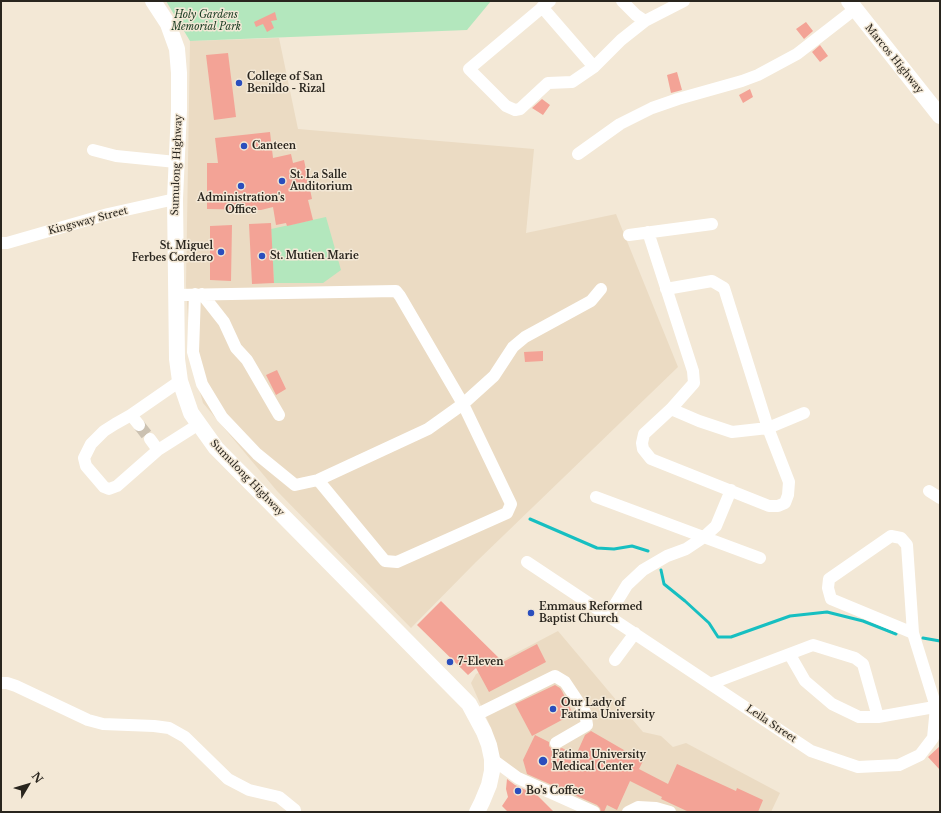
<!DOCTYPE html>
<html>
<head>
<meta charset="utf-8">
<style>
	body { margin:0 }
	#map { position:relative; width:941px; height:813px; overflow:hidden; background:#f3e8d6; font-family:"Libre Baskerville",serif }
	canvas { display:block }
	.frame { position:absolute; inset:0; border:2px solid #29251e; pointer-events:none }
	.north { position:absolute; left:8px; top:765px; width:40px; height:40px; -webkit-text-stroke:3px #f3e8d6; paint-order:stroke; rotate:52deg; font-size:11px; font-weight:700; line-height:16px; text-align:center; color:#29251e }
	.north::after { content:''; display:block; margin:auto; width:14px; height:18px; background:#29251e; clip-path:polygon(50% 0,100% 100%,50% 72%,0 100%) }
</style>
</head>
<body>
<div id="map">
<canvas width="941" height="813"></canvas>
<div class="frame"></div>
<div class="north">N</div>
</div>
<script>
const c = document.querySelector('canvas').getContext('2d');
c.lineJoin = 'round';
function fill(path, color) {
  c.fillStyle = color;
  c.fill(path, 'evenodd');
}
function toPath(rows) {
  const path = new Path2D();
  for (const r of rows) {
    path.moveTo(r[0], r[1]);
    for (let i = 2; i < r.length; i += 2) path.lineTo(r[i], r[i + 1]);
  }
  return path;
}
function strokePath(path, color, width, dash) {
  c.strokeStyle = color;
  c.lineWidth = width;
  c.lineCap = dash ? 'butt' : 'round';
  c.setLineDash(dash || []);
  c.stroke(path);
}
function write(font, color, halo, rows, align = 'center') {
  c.font = font + ' "Libre Baskerville",serif';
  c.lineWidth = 3;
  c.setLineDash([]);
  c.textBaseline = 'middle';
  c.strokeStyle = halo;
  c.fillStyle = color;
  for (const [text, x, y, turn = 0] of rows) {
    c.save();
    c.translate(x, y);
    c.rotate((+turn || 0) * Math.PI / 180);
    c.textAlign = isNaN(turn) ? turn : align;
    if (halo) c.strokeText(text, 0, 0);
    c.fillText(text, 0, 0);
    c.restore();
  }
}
fill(toPath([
	[279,38,298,129,534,149,526,233,616,214,678,367,476,562,411,628,277,491,203,403,190,356,186,285,190,41],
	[558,631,643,732,661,736,673,747,686,743,780,793,771,812,583,812,498,771,491,728,471,683,476,674]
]), '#ebdbc3');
fill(toPath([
	[166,1,491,1,467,30,190,41],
	[326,217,341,270,323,283,274,283,271,229]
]), '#b3e7bd');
strokePath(toPath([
	[530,519,597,548,614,549,632,546,648,551],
	[661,570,664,584,685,601,709,623,718,637,731,637,790,616,827,612,863,621,896,634],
	[923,638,940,641]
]), '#16bfc1', 3);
fill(toPath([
	[275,12,277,20,271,21,274,28,267,32,263,24,256,27,254,22],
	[806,22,813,31,804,39,796,29],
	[820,45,828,56,820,62,812,52],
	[228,53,236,117,214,120,206,55],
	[677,72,682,90,671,93,667,75],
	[750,89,753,97,743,103,739,95],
	[542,99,550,105,543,115,532,108],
	[270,132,273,158,291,154,293,163,304,160,312,199,308,200,313,220,287,226,286,223,276,225,273,207,261,210,207,209,207,163,218,163,215,138],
	[271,223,274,283,252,284,249,224],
	[232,225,231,281,210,280,210,226],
	[543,351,543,361,525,362,524,352],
	[277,370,286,389,276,395,266,375],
	[441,601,503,662,537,644,546,662,489,692,476,668,468,675,417,625],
	[555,685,560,688,562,691,573,714,532,736,515,704],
	[591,731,643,761,639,769,668,784,677,764,736,791,737,788,763,800,758,812,689,812,661,799,662,797,630,781,617,810,607,805,604,812,601,812,600,808,597,805,527,774,523,760,535,735,549,742,549,746,553,750,556,750,562,748,576,755,585,735],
	[940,746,940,770,928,757],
	[507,779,515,785,537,795,554,812,508,812,502,806,508,797,506,789]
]), '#f3a396');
strokePath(toPath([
	[139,425,150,439]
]), '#cbc1b1', 12, [12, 6]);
strokePath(toPath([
	[550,1,469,69,506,106,515,110,520,109,548,83,572,82,594,67,621,40,645,21,684,1],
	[622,1,636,15,645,21],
	[542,7,594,67],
	[93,150,116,156,176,162],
	[578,154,620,124,652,108,678,99,742,81,758,75,797,54,855,9],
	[648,232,693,371,694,383,671,409,644,434,642,443,643,449,651,459,769,506,778,506,785,503,788,495,789,482,768,428,724,288,712,281,666,289],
	[629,235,712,224],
	[1,243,7,243,108,214,175,199],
	[195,294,193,352,202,384,222,417,257,454,295,485,318,480,428,429,463,404,494,376,513,347,525,337,591,301,601,289],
	[202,294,224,322,236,348,247,360,279,415],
	[176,295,396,291,400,296,463,404,511,504,507,513,397,562,385,561,318,480],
	[671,409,699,421,732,432,768,428,804,413],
	[131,415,115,424,104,431,91,444,84,458,86,466,104,487,109,489,117,486,158,450],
	[139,425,131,415,180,381],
	[150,439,158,450,199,424],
	[929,491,940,498],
	[596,497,760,558],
	[891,536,901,538,907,545,913,633,831,599,828,588,829,579,891,536],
	[527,562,811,751,858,767,899,765,920,755,933,738,936,707,913,633],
	[608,616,627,585,643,570,667,556,686,549,704,537,716,526,731,490],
	[790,655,805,681,832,704,859,717,878,717,940,706],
	[615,660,635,633],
	[1,683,7,683,16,686,88,720,103,724,154,726,169,728,185,737,228,779,249,790,279,797,295,810,295,812],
	[710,684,813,645,855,658,863,664,878,717],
	[476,715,555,676,565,682,585,712,587,725,556,743],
	[492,759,518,778,594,812],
	[628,812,638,807,656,808,670,812]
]), '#fff', 12);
strokePath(toPath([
	[153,1,168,24,177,49,179,73,179,110,175,199,177,359,180,381,191,413,216,448,469,704,484,732,489,745,492,759,492,771,489,785,482,802,477,812],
	[849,1,940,116]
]), '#fff', 16);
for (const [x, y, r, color] of [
	[239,83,4,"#2a4ebd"],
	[244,146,4,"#2a4ebd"],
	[282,181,4,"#2a4ebd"],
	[241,186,4,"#2a4ebd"],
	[221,252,4,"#2a4ebd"],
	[262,256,4,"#2a4ebd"],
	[531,613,4,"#2a4ebd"],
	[450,662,4,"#2a4ebd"],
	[553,709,4,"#2a4ebd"],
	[543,761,5,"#2a4ebd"],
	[518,791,4,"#2a4ebd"]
]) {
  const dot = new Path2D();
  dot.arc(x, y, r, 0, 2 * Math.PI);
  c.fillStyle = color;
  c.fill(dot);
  strokePath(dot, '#f3e8d6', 1.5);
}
write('italic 10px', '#183b21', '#f3e8d6', [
	["Holy Gardens",206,15],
	["Memorial Park",206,27]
]);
write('10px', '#29251e', '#f3e8d6', [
	["Marcos Highway",894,59,51],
	["Sumulong Highway",177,165,-88],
	["Kingsway Street",88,221,-15],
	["Sumulong Highway",247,478,46],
	["Leila Street",771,724,34]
]);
write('bold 10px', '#29251e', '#f3e8d6', [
	["College of San",247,77],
	["Benildo - Rizal",247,89],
	["Canteen",252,146],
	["St. La Salle",290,175],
	["Auditorium",290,187],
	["Administration's",241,198,"center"],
	["Office",241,210,"center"],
	["St. Miguel",213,246,"right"],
	["Ferbes Cordero",213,258,"right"],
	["St. Mutien Marie",270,256],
	["Emmaus Reformed",539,607],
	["Baptist Church",539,619],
	["7-Eleven",458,662],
	["Our Lady of",561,703],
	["Fatima University",561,715],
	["Fatima University",552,755],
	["Medical Center",552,767],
	["Bo's Coffee",526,791]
], 'left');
</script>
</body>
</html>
